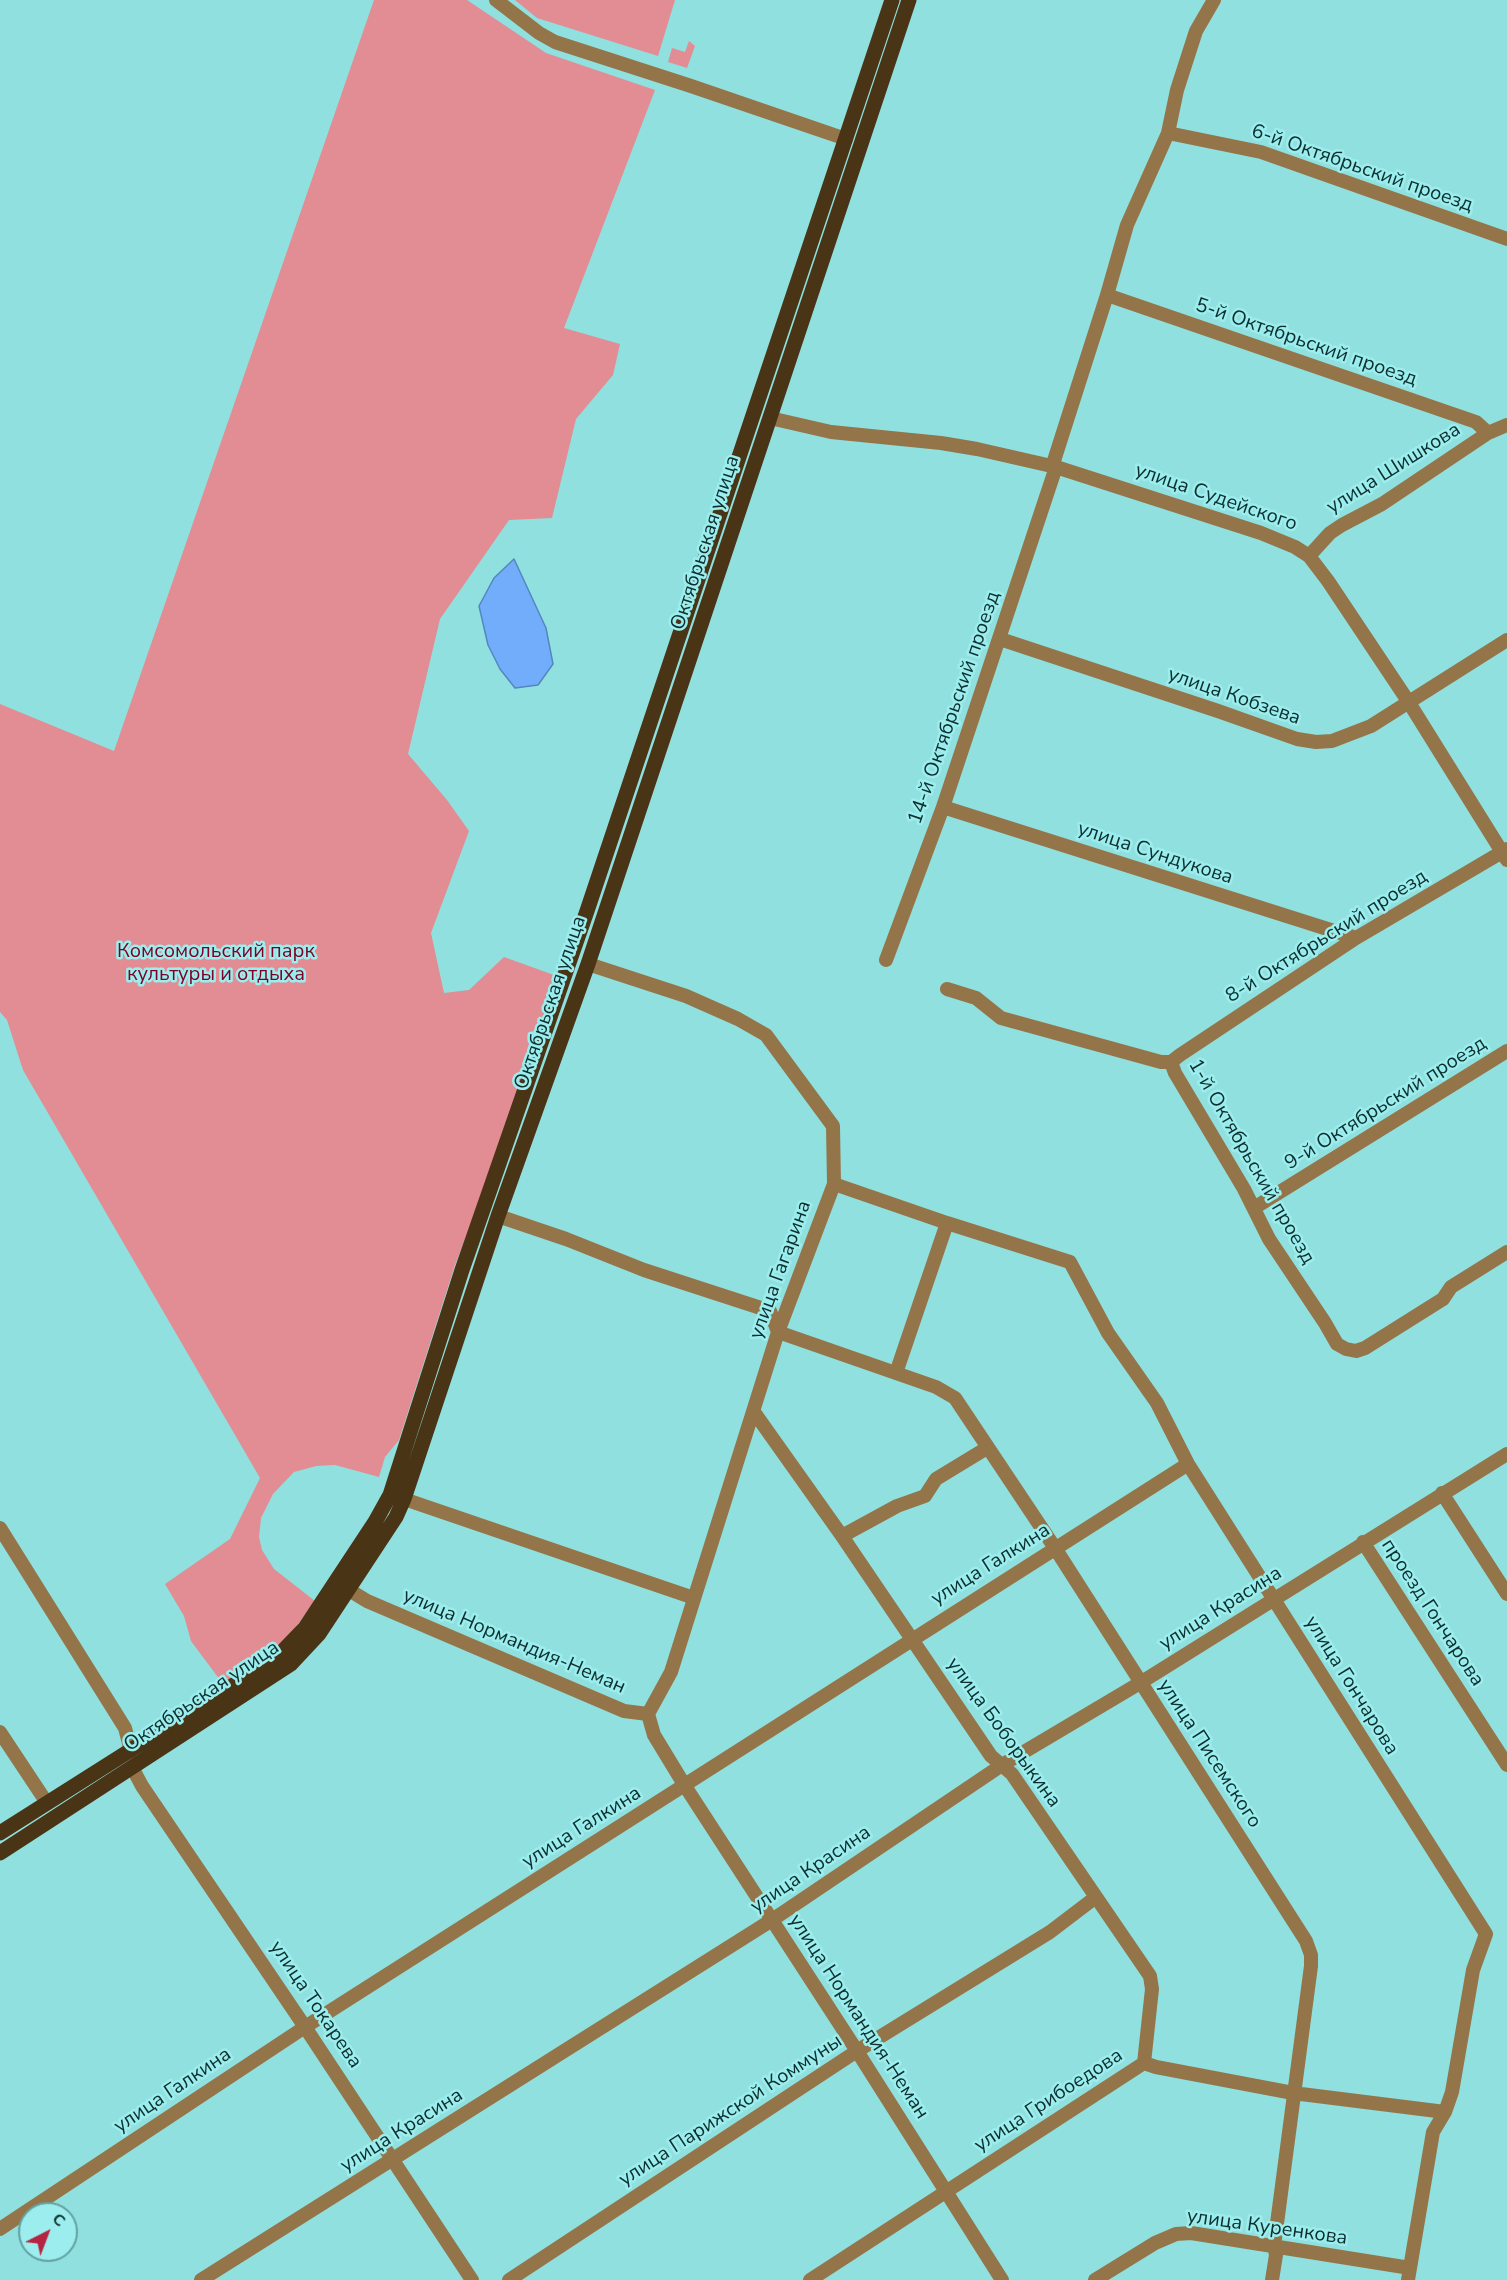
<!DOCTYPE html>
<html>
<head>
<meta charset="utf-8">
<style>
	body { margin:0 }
	#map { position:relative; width:1507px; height:2280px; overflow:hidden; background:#90e0df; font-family:"Nunito Sans",sans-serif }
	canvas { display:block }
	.north { position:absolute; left:18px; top:2202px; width:60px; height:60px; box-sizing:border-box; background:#9ceded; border:2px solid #63a1a1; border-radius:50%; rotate:42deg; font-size:16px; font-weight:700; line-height:24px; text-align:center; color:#0d2f2f }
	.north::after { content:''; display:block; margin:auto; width:21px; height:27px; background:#b62443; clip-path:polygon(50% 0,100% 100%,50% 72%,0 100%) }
</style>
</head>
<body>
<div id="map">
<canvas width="1507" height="2280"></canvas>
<div class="north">С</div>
</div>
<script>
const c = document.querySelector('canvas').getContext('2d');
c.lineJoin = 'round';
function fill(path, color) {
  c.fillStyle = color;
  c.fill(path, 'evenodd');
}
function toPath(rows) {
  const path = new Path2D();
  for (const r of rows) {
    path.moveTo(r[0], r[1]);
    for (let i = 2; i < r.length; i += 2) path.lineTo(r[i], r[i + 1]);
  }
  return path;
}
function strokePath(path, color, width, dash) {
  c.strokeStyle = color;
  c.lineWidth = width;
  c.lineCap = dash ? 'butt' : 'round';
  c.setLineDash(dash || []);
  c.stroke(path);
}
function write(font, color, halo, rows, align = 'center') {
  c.font = font + ' "Nunito Sans",sans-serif';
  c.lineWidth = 5;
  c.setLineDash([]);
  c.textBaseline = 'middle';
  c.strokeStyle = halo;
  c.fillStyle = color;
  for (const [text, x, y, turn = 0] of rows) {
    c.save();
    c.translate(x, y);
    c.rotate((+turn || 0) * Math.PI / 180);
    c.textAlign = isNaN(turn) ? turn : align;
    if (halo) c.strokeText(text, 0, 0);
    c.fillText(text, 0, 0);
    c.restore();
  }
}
fill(toPath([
	[374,0,467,0,546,53,655,90,564,328,620,344,613,375,576,419,552,518,509,520,440,619,408,754,447,800,469,831,431,933,444,993,469,990,504,957,565,979,455,1265,399,1440,385,1457,379,1477,335,1465,316,1466,294,1472,273,1494,261,1518,259,1537,262,1550,274,1569,315,1601,284,1643,223,1684,191,1641,184,1616,165,1584,230,1539,260,1478,23,1070,7,1020,0,1012,0,704,114,751],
	[515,0,675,0,658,56,537,18],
	[689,41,695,46,687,68,668,62,672,48,685,52]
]), '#e28c93');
const water = toPath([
	[514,559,546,628,553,664,538,685,515,688,500,669,488,645,479,606,494,578,514,559]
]);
fill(water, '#71adfa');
strokePath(water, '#5387bd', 1.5);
strokePath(toPath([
	[496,0,539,33,555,42,691,86,846,139],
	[1168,133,1261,152,1507,239],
	[1107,295,1476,422,1488,433],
	[770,418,831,432,941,443,977,449,1056,467,1261,533,1295,547,1309,556,1328,581,1408,701,1507,860],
	[1052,467,1107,295,1127,225,1168,133,1177,90,1196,31,1214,0],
	[1309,556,1330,533,1342,525,1382,504,1488,433,1507,425],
	[1000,639,1218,711,1297,739,1316,742,1332,741,1371,726,1507,640],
	[943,807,1356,938],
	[886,960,943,807,1056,467],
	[588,964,686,996,738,1019,766,1035,833,1126,834,1184,778,1332,671,1672,648,1714],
	[947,989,976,998,1001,1018,1161,1062,1171,1062,1175,1073,1244,1189,1269,1239,1325,1323,1337,1344,1346,1349,1356,1351,1365,1348,1443,1299,1451,1287,1507,1252],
	[1171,1062,1180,1055,1356,938,1507,849],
	[834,1184,947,1223,1070,1262,1108,1333,1157,1403,1188,1464,1486,1934,1473,1970,1452,2092,1445,2112,1433,2132,1408,2280],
	[1254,1208,1507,1051],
	[498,1216,566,1239,644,1270,770,1311,778,1332,936,1387,955,1398,1055,1548,1306,1941,1311,1955,1311,1966,1274,2246,1276,2255,1272,2280],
	[896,1373,947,1223],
	[754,1412,842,1536,991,1756,1012,1774,1150,1976,1152,1989,1144,2063],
	[1442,1493,1507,1594],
	[404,1499,694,1598],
	[0,1528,125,1728,131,1751],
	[842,1536,897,1506,925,1496,936,1479,987,1448],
	[1363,1542,1507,1765],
	[349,1590,367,1601,624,1711,648,1714,654,1735,685,1786,857,2051,1002,2280],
	[0,1732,47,1803],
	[133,1769,142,1786,305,2027,472,2280],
	[0,2229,305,2027,1188,1464],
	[201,2280,772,1920,1002,1765,1140,1683,1507,1454],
	[509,2280,857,2051,1050,1932,1096,1897],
	[810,2280,1144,2063,1156,2067,1293,2093,1445,2112],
	[1095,2280,1155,2243,1176,2234,1191,2233,1410,2268]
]), '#947549', 14);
strokePath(toPath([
	[0,1833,276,1658,305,1628,375,1522,390,1495,462,1270,587,911,892,0],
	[0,1853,291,1664,319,1634,396,1517,404,1499,498,1216,588,964,909,0]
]), '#493415', 15);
write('20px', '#0d2f2f', '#9ceded', [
	["6-й Октябрьский проезд",1362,169,19],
	["5-й Октябрьский проезд",1306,343,19],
	["улица Шишкова",1394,469,-32],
	["улица Судейского",1216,498,19],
	["Октябрьская улица",706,543,-72],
	["улица Кобзева",1234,697,19],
	["14-й Октябрьский проезд",955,708,-71],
	["улица Сундукова",1155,854,18],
	["8-й Октябрьский проезд",1327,937,-32],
	["Октябрьская улица",551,1003,-71],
	["9-й Октябрьский проезд",1386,1104,-32],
	["1-й Октябрьский проезд",1251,1162,60],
	["улица Гагарина",781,1270,-70],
	["улица Галкина",991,1565,-32],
	["улица Красина",1221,1609,-32],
	["проезд Гончарова",1432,1613,57],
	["улица Нормандия-Неман",514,1642,23],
	["улица Гончарова",1351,1686,58],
	["Октябрьская улица",202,1697,-34],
	["улица Боборыкина",1003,1733,54],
	["улица Писемского",1209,1754,57],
	["улица Галкина",582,1828,-32],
	["улица Красина",811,1870,-34],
	["улица Токарева",315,2005,56],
	["улица Нормандия-Неман",858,2017,57],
	["улица Галкина",173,2091,-34],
	["улица Грибоедова",1049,2101,-33],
	["улица Парижской Коммуны",731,2111,-33],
	["улица Красина",402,2131,-32],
	["улица Куренкова",1267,2228,8]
]);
write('20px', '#7e0025', '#9ceded', [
	["Комсомольский парк",216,952],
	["культуры и отдыха",216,975]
]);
</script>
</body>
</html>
